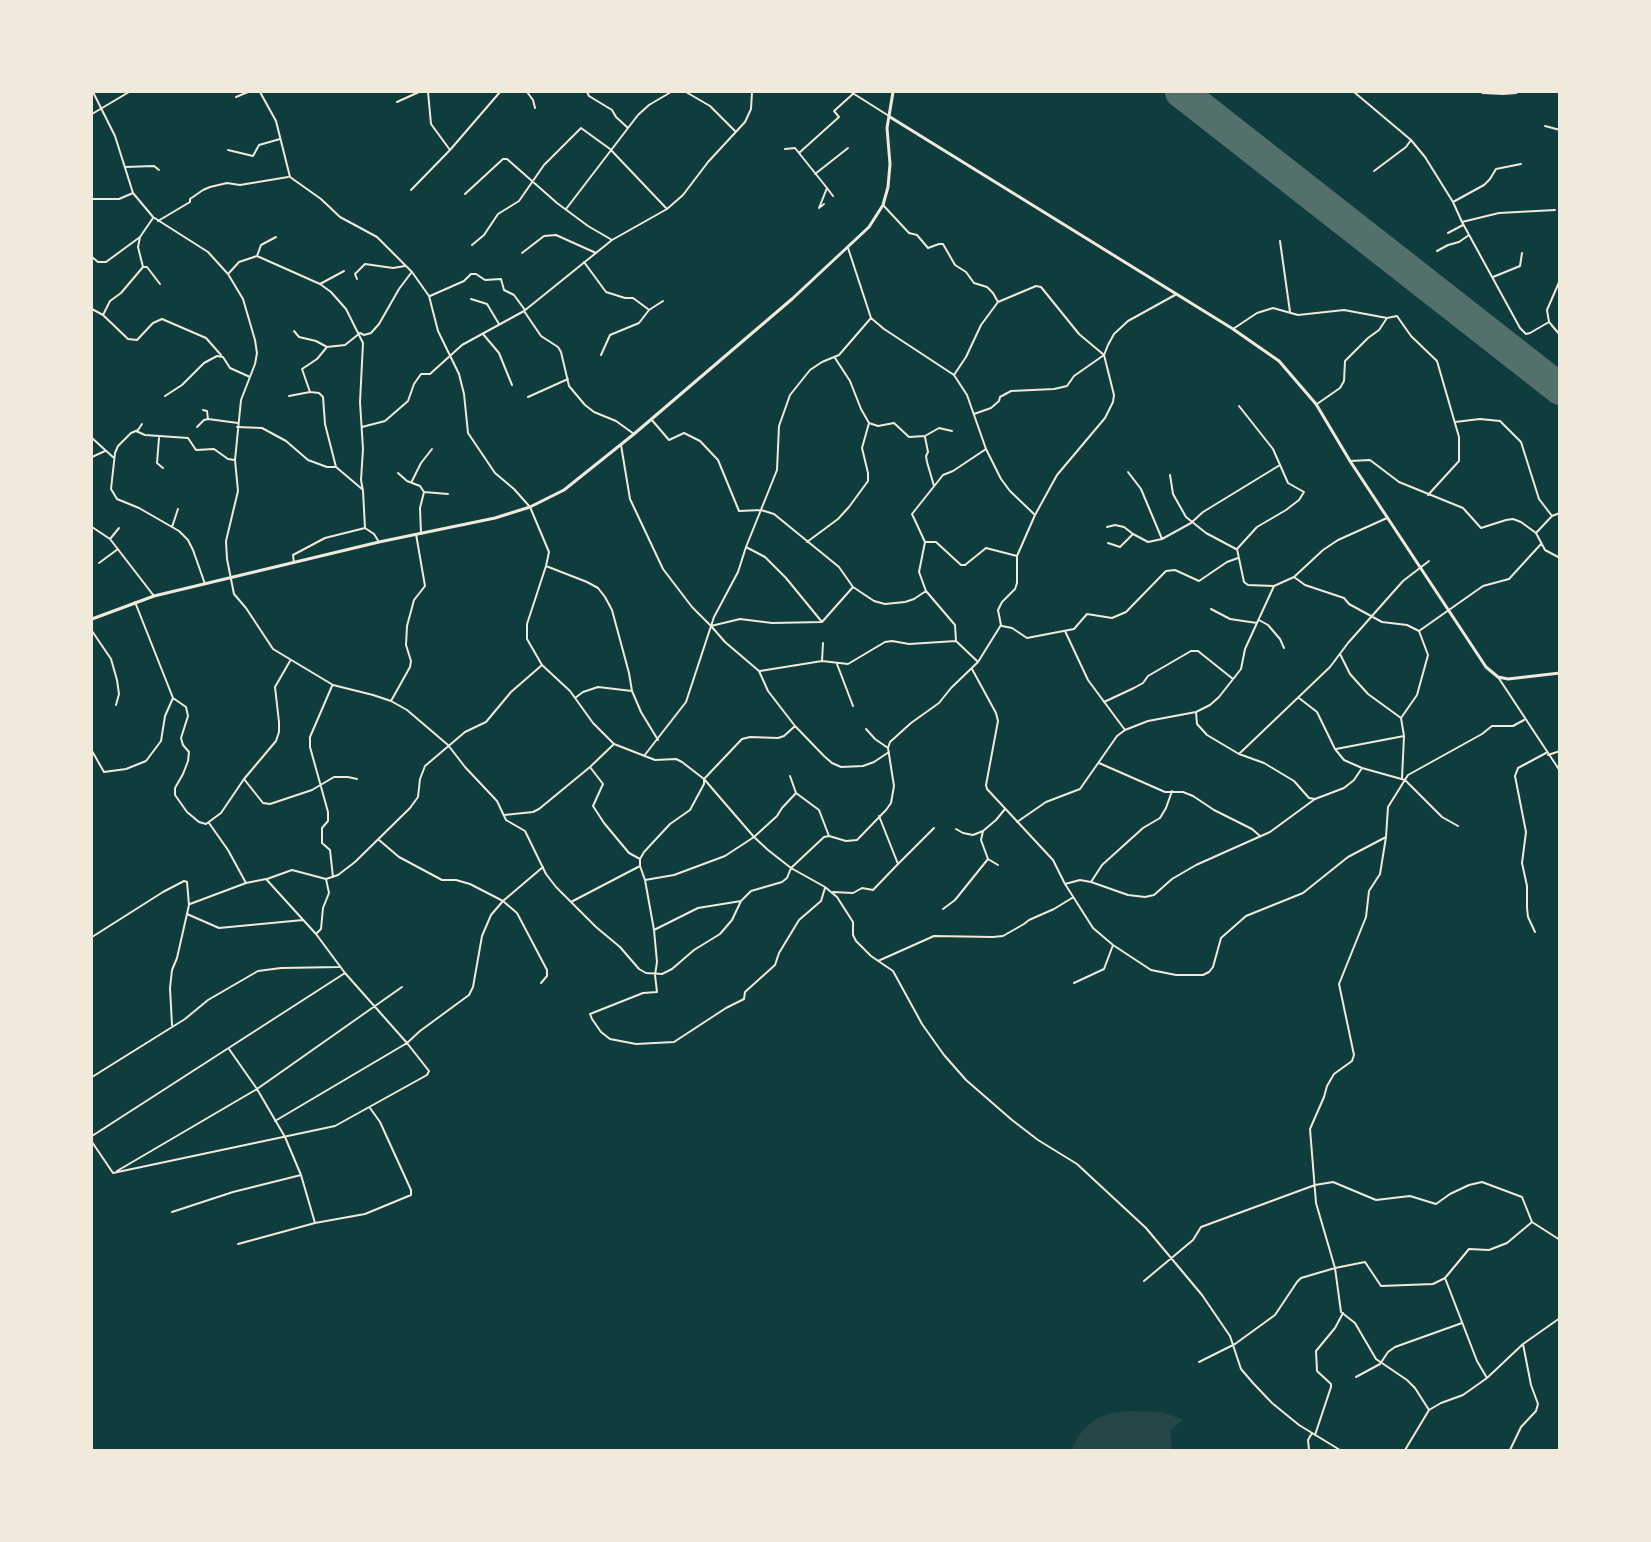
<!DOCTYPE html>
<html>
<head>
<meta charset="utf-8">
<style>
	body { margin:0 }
	#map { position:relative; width:1651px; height:1542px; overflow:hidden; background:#0f3d3e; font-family:"PT Sans",sans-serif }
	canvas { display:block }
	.frame { position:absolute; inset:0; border:93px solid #f1e9da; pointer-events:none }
</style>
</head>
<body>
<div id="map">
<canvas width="1651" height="1542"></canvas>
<div class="frame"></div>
</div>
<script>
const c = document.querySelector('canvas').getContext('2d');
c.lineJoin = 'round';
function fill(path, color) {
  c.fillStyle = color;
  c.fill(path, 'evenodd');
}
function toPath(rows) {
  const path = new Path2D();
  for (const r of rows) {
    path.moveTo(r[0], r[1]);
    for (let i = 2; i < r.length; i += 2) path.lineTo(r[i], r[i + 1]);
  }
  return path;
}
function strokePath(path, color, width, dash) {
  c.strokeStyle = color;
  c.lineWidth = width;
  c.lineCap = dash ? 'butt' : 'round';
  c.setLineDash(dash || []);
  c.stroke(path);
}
fill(toPath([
	[1128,1411,1162,1412,1183,1420,1170,1431,1172,1450,1073,1450,1073,1445,1083,1430,1096,1419,1107,1414]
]), '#244646');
strokePath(toPath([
	[1181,92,1560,389]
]), '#53706d', 32);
strokePath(toPath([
	[93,92,115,136,133,193,153,217,208,252,228,274,243,299,255,340,257,353,255,364,241,400,235,460,238,491,226,541,227,559,234,594,246,608,273,649,333,685,373,695,391,701,407,710,448,745,465,767,497,801,506,820,525,831,546,874,556,887,596,927,620,947,639,969,646,973,662,974,672,969,694,950,720,934,732,920,741,901],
	[260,92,276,121,290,177,321,199,340,217,377,237,412,272,429,296,438,331,459,374,464,394,468,433,495,473,514,489,530,507,549,552,546,566,527,624,527,639,542,665,570,691,593,723,614,744,655,760,676,759,682,762,704,779,754,837,768,850,791,868,825,887,837,897,853,922,853,935,856,941,871,956,893,971,922,1024,944,1055,966,1080,1012,1120,1038,1140,1077,1164,1146,1228,1202,1295,1230,1336,1241,1369,1253,1383,1272,1403,1299,1425,1340,1450],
	[428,92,431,124,450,150],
	[465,92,466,92],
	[527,92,533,100,535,108],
	[587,92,589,96,612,110,616,117,628,128],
	[686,92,710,106,735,131],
	[851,92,889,116],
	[1354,92,1411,140],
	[236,97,248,92],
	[397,102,419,92],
	[92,114,129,92],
	[1545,126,1560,130],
	[785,149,795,148,827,188],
	[228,150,253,156,259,145,280,139],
	[799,153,839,117,834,111,854,93],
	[125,167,154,166,159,170],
	[1374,171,1406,147,1411,140,1425,157,1453,202,1462,222,1520,328,1526,334,1530,333,1549,322],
	[815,174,848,148],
	[1560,183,1560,191],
	[411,190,450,150,500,92],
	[465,194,503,159,507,159,557,203,588,226,612,240],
	[92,199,119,199,133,193],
	[1453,202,1484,185,1490,179,1496,169,1521,164],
	[824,204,819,208,827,188,833,196],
	[883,205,909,233,917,235,928,248,939,244,943,244,955,265,966,272,974,283,987,287,993,293,998,302],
	[566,209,638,115,649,105,671,92],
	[158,221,190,202,190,199,203,190,210,187,227,183,240,185,288,177],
	[1462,222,1499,213,1555,210],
	[1448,233,1463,225],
	[1280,241,1290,312],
	[472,245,484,235,498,214,519,201,544,165,581,128,610,149,667,209],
	[848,248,871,318,884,329,954,375,967,395,986,449,1001,479,1010,491,1035,515],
	[1437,251,1448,245,1459,242,1469,235],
	[522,253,544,236,556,235,596,253],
	[257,256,261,245,276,237],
	[92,257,98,262,106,262,140,237],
	[584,262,606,292,625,298,633,298,648,309],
	[143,267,147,267,160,284],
	[229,273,239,262,257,256,320,284,331,292,346,309,363,343,360,402,363,449,361,480,363,491,365,528,325,538,293,555,294,563],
	[1493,277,1520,266,1522,253],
	[357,279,355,274,365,264,393,268,405,266],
	[1560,280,1547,310,1549,322,1560,335],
	[320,284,344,271],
	[430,296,464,281,471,274,476,274,485,280,501,279,504,290,514,295,525,310],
	[471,299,487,304,499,324],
	[92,309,103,315,128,339,137,340,153,323,162,319,206,338,221,355],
	[524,311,541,336,558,347,561,352,569,386,585,405,594,412,616,421,634,434],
	[103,315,110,301,121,293,143,267,138,247,140,237,153,218],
	[1233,329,1257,313,1273,308,1298,315,1344,310,1387,318,1397,316,1411,336,1437,361,1459,437,1459,461,1428,495],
	[294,331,299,337,316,341,327,347],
	[483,334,499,353,512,385],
	[601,355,610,335,639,323,649,310,663,301],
	[954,375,966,357,981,325,998,302,1036,286,1041,287,1079,334,1104,355,1074,376,1067,386,1054,389,1011,391,1000,397,999,401,991,408,974,414],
	[165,396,182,385,204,363,217,356,223,357,230,368,250,377],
	[289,396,310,392],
	[528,397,568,379],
	[1317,404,1340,388,1344,381,1345,361,1368,338,1379,330,1387,318],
	[1239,406,1273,449,1288,483,1304,492,1299,500,1286,510,1257,527,1237,549,1244,582,1248,585,1274,586],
	[203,410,207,411,208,419],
	[651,419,669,440,684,433,700,441,718,460,739,511,761,510,774,514,839,567,853,587,874,601,885,604,905,602,914,599,926,591],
	[1455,422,1480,419,1500,421,1521,442,1539,499,1552,516,1536,533],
	[869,423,878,426,894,423,909,437,925,436,939,428,952,431],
	[142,424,138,430,131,433,118,446,115,453,111,489,117,499,139,508,179,531,188,540,193,550,205,584],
	[197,427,204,420,208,419,238,423],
	[237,427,262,428,286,441,308,460,327,467,336,467],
	[362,427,385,421,408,401,414,384,421,374,430,374,462,345,524,311,612,240,667,209,683,195,708,162,745,122,751,109,752,92],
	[136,431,145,435,188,438,196,450,214,449,228,459,235,460],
	[925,437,928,452,926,456,927,462,934,486],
	[92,438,114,458],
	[159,438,157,463,163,468],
	[621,445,630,499,663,569,692,607,711,626,725,642,759,671,768,691,795,726,824,756,832,763,841,767,863,766,874,762,889,752],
	[92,457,105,451],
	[1350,461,1370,460,1399,482,1463,508,1481,528,1506,520,1513,519,1521,522,1536,533,1545,550,1560,558],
	[1128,472,1141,489,1162,539],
	[398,473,407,481,420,486,424,492],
	[1170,475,1173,494,1186,517,1206,533,1236,549],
	[412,481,421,463,432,449],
	[362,489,336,467,325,424,323,397,319,393,310,392,302,369,317,359,327,347,345,345,360,333,364,335,371,333,379,324,399,289,411,273],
	[1552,516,1560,513],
	[92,527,110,539,154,596],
	[172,527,178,509],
	[1107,527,1115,525,1124,527,1133,534],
	[365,528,374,534,379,542],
	[421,534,420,508,424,492,448,494],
	[110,539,119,528],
	[807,542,838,519,849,507,868,481,868,473,862,448,869,423,861,409,850,381,835,358],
	[925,542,936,542,961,565,965,565,986,548,1017,556],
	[1108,543,1120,547,1133,534,1148,542,1162,539,1191,523,1203,512,1280,465],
	[746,547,765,557,786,578,822,622],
	[99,563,118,549],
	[546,566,587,582,598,588,605,597,612,610,629,673,632,691,641,712,658,740],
	[1294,577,1305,585,1344,598,1349,604,1382,622,1407,625,1419,631],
	[135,602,173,698,186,707,188,716,181,738,183,745,189,752,188,761,183,774,175,788,175,795,187,812,199,822,206,824,221,813,244,779,276,741,279,732,279,722,275,687,290,661],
	[1211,609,1230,619,1257,623],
	[1259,620,1268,625,1280,639,1284,648],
	[711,626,740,619,772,623,822,622,853,587],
	[1002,626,1012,628,1027,638,1074,629,1087,614,1112,618,1126,612,1166,571,1175,570,1199,581,1227,562,1238,558],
	[92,631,111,659,117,680,119,694,116,705],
	[1065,631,1088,680,1125,730],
	[1340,654,1350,674,1368,694,1401,718,1404,736,1402,778],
	[822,661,823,643],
	[977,661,956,641,955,625,926,591,919,572,925,542,912,514,943,475,953,471,986,449],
	[837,664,853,706],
	[972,669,996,713,998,721,986,785,987,789,1053,860,1065,884,1093,928,1113,945,1151,970,1176,975,1203,975,1209,972,1213,967,1221,938,1246,916,1303,893,1348,857,1386,837,1388,807,1408,775,1482,734,1492,726,1513,726,1524,720],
	[760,671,822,661,848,664,885,642,892,641,909,644,956,641],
	[1498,677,1560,771],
	[332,686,310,737,310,747,328,812,328,821,322,828,322,843,330,850,333,877],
	[575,698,583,692,598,687,632,691],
	[1299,698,1317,712,1335,749,1344,760,1362,768,1405,780,1442,817,1458,826],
	[391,701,410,667,411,661,406,645,407,626,414,600,425,586,416,534],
	[1104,702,1134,688,1143,683,1148,676,1191,651,1198,651,1233,679],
	[1196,712,1197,724,1207,735,1239,754,1264,763,1294,781,1309,798,1315,799,1344,788,1354,780,1362,768],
	[1401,718,1417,695,1428,655,1419,631,1483,586,1509,579,1541,544],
	[795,726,784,736,778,738,750,737,742,739,704,779,704,784,690,810,670,824,644,852,640,859,640,866,645,880,654,930,657,962,655,975,657,992,643,993,590,1014,592,1019,601,1032,610,1039,636,1044,674,1042,726,1008,744,999,745,992,775,965,779,953,799,920,821,901,825,888],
	[866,729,875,739,888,748],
	[1336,749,1404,736],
	[92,751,104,772,126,769,146,761,161,741,165,716,173,698],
	[1239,754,1330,667,1348,643,1403,581,1429,561],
	[1548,755,1560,751],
	[644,756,686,702,714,617,738,572,746,547,777,470,779,426,790,395,810,370,822,362,839,355,871,318],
	[1099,763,1165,792,1183,792,1193,796,1214,810,1252,829,1260,836],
	[590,767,603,784,593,806,604,823,629,853,640,859],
	[790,776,796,793,819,810,829,836],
	[244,779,263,803,270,804,312,790,334,777,348,777,357,779],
	[504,815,533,812,539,809,590,767,614,744],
	[1017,822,1046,802,1080,789,1117,736,1125,730,1148,721,1196,712,1210,705,1219,697,1241,669,1245,649,1274,586,1294,577,1323,550,1338,540,1387,518],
	[956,829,963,833,973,835,983,831],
	[1386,837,1380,874,1369,891,1366,917,1339,984,1354,1055,1352,1061,1334,1074,1327,1086,1324,1097,1310,1129,1316,1203,1335,1268,1341,1312,1355,1323,1376,1359,1407,1380,1415,1388,1429,1410],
	[379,840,399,857,442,880,456,880,470,884,503,901,517,913,547,970,547,976,541,983],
	[898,864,934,828],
	[998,865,988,859,981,840,983,831,996,820,1005,809],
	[267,879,292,870,326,879,338,875,355,862,410,808,418,797,420,779,425,766,465,732,486,722,511,692,542,665],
	[645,880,674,875,725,856,754,837,777,816,782,808,796,793],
	[1091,882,1102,865,1143,828,1160,818,1166,808,1172,791],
	[1065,884,1080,880,1091,882,1128,895,1145,897,1154,895,1172,879,1196,865,1270,832,1315,799],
	[833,892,853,893,862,888,873,890,898,864,879,816],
	[571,902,640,866],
	[190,904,246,883],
	[943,909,955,900,988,859],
	[187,914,219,928,303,920],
	[654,930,698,908,741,901,751,891,782,882,787,878,791,868,824,837,829,836,846,841,857,840,886,810,891,803,894,786,888,748,890,742,911,723,939,703,951,688,978,662,1001,625,998,610,1002,602,1015,589,1017,583,1017,556,1035,515,1057,475,1105,418,1113,402,1114,395,1104,355,1108,345,1114,334,1128,321,1175,295],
	[1535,932,1528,917,1527,908,1527,886,1522,863,1526,832,1515,776,1518,768,1546,753],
	[316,934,321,929,323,908,329,893,326,879],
	[92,937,163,892,184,881,187,882,189,905,177,958,172,970,170,988,172,1025],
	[878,961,934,936,993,937,1003,936,1024,924,1029,920,1054,909,1072,898],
	[1074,983,1104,969,1113,945],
	[229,1049,257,1089,285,1137,301,1175,315,1223],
	[92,1077,185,1019,208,1000,258,971,281,968,339,967],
	[275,1121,407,1043,420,1031,469,995,473,987,482,936,491,915,503,901,543,867],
	[92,1136,345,973],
	[92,1142,113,1173,335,1126,427,1075,429,1071,407,1043,345,973,316,934,266,879,246,883,228,850,209,823],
	[117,1171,257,1089,402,987],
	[172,1212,233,1192,301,1175],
	[238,1244,315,1223,365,1214,411,1195,411,1190,380,1122,370,1108],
	[1445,1278,1477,1361,1487,1378],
	[1144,1281,1193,1240,1201,1227,1315,1185,1333,1182,1376,1200,1410,1196,1436,1204,1450,1194,1469,1185,1482,1182,1522,1197,1532,1222,1560,1240],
	[1199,1362,1235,1344,1275,1315,1297,1282,1301,1278,1335,1268,1365,1262,1381,1286,1433,1284,1445,1278,1469,1249,1489,1250,1507,1243,1532,1222],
	[1356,1377,1380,1364,1388,1352,1395,1347,1462,1323],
	[1315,1435,1331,1387,1331,1384,1317,1371,1316,1351,1335,1328,1343,1313],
	[1309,1450,1308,1440,1312,1433],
	[1405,1450,1429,1410,1441,1403,1463,1395,1487,1378,1523,1344,1560,1318],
	[1510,1450,1521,1427,1536,1411,1538,1404,1531,1385,1523,1344]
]), '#f1e9da', 2);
strokePath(toPath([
	[890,117,1233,329,1279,361,1316,404,1350,461,1486,667,1498,677,1508,679,1560,673],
	[92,619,154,596,379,542,495,518,530,507,564,490,634,434,792,299,869,227,883,205,888,187,890,164,887,128,893,92]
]), '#f1e9da', 3);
strokePath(toPath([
	[1483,92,1503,93,1516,92]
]), '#f1e9da', 4);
</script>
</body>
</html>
